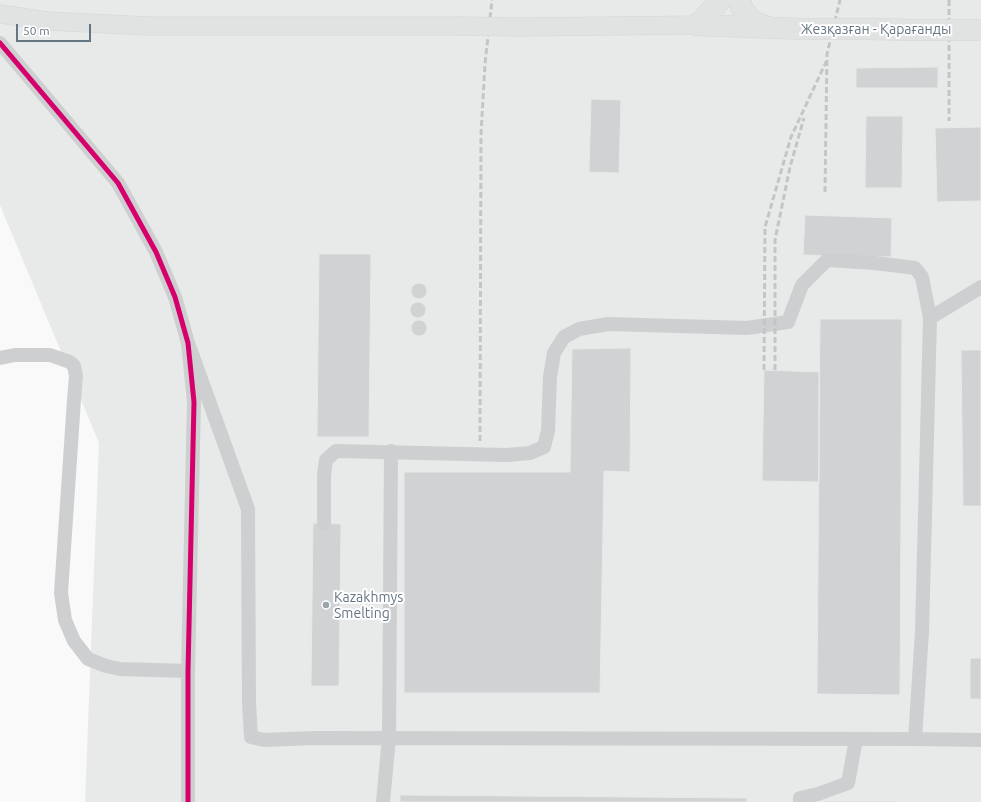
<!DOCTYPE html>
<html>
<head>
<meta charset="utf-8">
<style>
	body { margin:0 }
	#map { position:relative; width:981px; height:802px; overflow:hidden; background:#f9f9f9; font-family:Ubuntu,sans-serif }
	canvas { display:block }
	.scale { position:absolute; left:16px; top:24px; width:75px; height:18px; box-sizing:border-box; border:2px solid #657683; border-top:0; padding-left:5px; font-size:12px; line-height:14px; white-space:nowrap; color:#657683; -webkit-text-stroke:3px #fff; paint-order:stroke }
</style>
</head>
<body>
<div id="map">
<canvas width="981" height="802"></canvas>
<div class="scale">50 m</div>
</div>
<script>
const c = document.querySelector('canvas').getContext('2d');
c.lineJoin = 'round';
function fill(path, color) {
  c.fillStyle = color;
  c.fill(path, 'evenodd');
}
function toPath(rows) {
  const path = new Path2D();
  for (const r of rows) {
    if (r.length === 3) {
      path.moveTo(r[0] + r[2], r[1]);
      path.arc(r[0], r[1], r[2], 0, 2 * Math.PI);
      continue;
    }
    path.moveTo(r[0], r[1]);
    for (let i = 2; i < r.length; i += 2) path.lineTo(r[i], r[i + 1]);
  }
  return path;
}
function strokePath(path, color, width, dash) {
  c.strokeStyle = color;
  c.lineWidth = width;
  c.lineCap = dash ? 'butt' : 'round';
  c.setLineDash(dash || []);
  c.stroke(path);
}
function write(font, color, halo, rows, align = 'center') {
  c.font = font + ' Ubuntu,sans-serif';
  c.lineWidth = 4;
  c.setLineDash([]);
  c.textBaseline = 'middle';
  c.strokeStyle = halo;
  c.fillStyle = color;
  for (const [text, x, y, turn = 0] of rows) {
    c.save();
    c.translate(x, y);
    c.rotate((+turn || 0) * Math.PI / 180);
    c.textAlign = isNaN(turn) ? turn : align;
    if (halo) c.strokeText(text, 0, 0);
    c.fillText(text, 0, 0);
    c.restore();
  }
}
fill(toPath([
	[0,0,981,0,981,802,85,802,99,443,0,205]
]), '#e8e9e9');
const building = toPath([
	[938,67,938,88,856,88,856,68,938,67],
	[591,99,621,100,619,173,589,172,591,99],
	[866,116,903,116,902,188,865,188,866,116],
	[981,127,981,201,937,202,935,128,981,127],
	[805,215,892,218,891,257,803,255,805,215],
	[319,254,371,254,369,437,317,437,319,254],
	[419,291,8],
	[418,310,8],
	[820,319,902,319,900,695,817,694,820,319],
	[419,328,8],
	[631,348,630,472,604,471,600,693,404,693,404,472,570,472,572,349,631,348],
	[961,350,981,350,981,506,963,506,961,350],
	[764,370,819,372,819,482,762,481,764,370],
	[313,523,341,524,339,686,311,686,313,523],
	[970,658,981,658,981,699,970,699,970,658],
	[400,795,747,798,747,802,400,802,400,795],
	[824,801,897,801,897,802,824,802,824,801]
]);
fill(building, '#d0d2d3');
strokePath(building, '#e8e8e8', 1);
const major = toPath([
	[0,14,47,21,148,26,460,26],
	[518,27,697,25]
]);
const highway = toPath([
	[741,0,741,6,748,17,756,23,768,27],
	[697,25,805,29],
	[697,25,721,0],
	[864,29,922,30]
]);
strokePath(major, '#d5d6d7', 19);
strokePath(highway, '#d5d6d6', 22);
strokePath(toPath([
	[0,43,118,183,156,252,175,297,188,343,194,402,188,671,188,802],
	[188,343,248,509,249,703,251,737,264,740,314,738,915,739,922,632,930,318,981,287],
	[0,358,15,355,50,355,70,362,74,366,76,376,74,400,61,593,65,620,74,641,88,659,106,666,120,669,188,671],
	[324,523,324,475,326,460,336,451,507,455,530,453,544,447,548,431,550,377,554,353,564,337,579,329,608,324,747,328,788,322,802,285,827,260,875,263,915,268,922,277,930,318],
	[915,739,981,740],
	[383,802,389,738,391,451],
	[800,802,800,798,818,794,848,783,856,739]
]), '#cecfd0', 14);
strokePath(major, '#e1e2e2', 18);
strokePath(highway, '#e1e2e2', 21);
strokePath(toPath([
	[949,0,949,121],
	[825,192,827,54,840,0],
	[764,370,765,227,791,137,826,62],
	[775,370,775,240,790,167,804,118],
	[480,441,481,134,485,64,492,0]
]), '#c3c5c6', 3, [6, 3]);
const majorBridge = toPath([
	[460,26,518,27]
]);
const highwayBridge = toPath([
	[805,29,864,29],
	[922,30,979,30]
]);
strokePath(majorBridge, '#d5d6d7', 19, []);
strokePath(highwayBridge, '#d5d6d6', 22, []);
strokePath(majorBridge, '#e1e2e2', 18);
strokePath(highwayBridge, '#e1e2e2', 21);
strokePath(toPath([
	[0,43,118,183,156,252,175,297,188,343,194,402,188,671,188,802]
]), '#d6006c', 5);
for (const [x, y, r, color] of [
	[326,605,4,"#99a4ac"]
]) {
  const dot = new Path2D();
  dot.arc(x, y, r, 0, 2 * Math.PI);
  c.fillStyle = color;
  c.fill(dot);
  strokePath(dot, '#fff', 1.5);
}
write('14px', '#657683', '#fff', [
	["Жезқазған - Қарағанды",876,29]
]);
write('14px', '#657683', '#fff', [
	["Kazakhmys",334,597],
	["Smelting",334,613]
], 'left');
</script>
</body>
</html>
